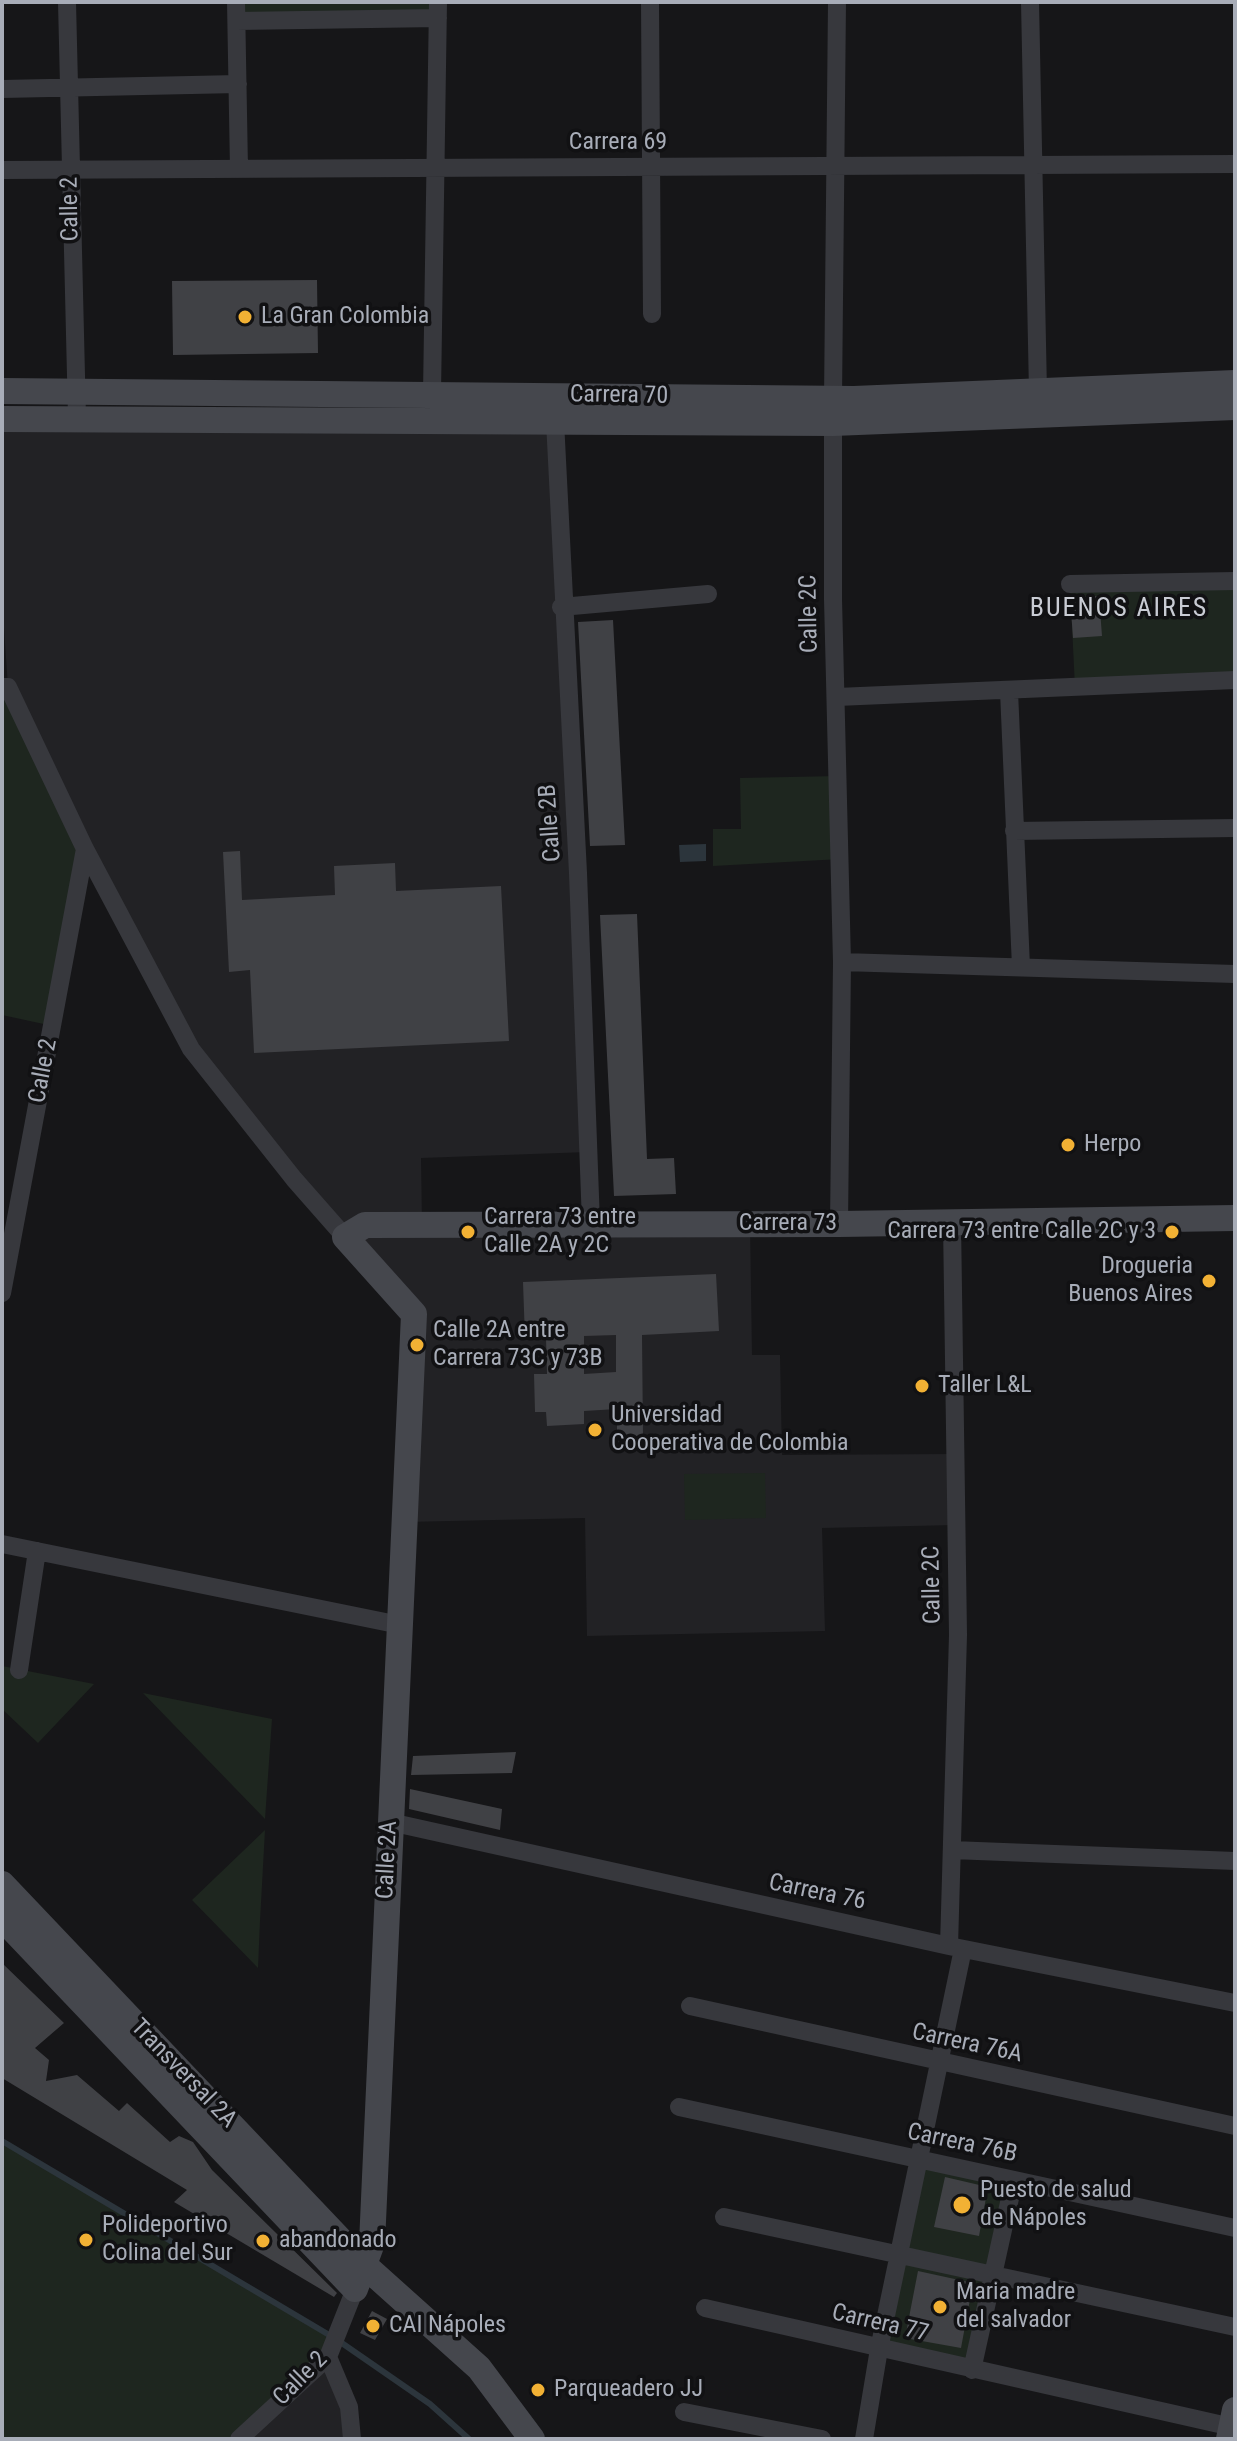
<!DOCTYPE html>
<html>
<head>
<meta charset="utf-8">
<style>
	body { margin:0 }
	#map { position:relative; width:1237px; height:2441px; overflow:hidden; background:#161618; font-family:"Roboto Condensed",sans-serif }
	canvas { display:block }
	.frame { position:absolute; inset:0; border:4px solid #a8adb8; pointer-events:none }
</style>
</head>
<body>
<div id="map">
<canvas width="1237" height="2441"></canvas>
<div class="frame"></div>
</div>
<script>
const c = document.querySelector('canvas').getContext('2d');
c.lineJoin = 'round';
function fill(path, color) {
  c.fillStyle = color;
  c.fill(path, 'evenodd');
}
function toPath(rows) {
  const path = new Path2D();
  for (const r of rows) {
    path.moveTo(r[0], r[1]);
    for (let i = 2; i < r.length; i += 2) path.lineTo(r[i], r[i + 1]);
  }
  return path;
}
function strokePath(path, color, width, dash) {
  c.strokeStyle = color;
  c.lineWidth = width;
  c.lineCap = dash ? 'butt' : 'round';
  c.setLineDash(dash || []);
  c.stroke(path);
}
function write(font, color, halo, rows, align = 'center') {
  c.font = font + ' "Roboto Condensed",sans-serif';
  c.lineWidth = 7;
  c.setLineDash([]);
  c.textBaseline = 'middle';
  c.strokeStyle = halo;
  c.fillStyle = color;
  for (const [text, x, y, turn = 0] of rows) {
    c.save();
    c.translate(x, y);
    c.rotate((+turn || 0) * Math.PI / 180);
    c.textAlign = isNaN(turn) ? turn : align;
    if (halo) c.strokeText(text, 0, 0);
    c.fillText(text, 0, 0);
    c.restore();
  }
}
fill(toPath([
	[2,419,555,421,588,1152,421,1158,422,1223,750,1225,752,1355,780,1355,782,1455,955,1454,956,1525,822,1528,825,1631,587,1636,585,1518,405,1522,414,1314,191,1049,8,687,2,599],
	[328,2357,352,2439,239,2439]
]), '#222225');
fill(toPath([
	[236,2,438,2,438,18,237,21],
	[1235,581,1235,680,1075,688,1070,584],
	[2,687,85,849,53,1026,2,1015],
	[839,776,841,859,713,866,713,829,741,829,740,778],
	[765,1473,766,1518,685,1520,684,1474],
	[2,1666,94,1684,38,1743,2,1709],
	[143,1693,272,1719,265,1819],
	[265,1830,260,1921,258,1968,192,1900],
	[2,2141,336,2339,239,2439,2,2439],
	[921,2160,1014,2180,972,2370,879,2349]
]), '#1e261f');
fill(toPath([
	[706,844,706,861,680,862,679,845]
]), '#2c353c');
strokePath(toPath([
	[2,2141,336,2339,430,2404,469,2439]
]), '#2c353c', 6);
fill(toPath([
	[317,280,318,353,173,355,172,281],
	[1099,596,1102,636,1073,638,1070,597],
	[613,620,625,845,590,846,578,622],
	[240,851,242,900,335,895,334,866,395,863,396,891,501,886,509,1041,254,1053,250,970,229,972,223,852],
	[637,914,647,1159,674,1158,676,1194,614,1196,600,915],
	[716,1274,719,1331,642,1335,643,1436,617,1436,617,1409,584,1411,584,1424,547,1426,546,1412,535,1412,534,1374,547,1374,546,1338,525,1339,523,1282],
	[616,1335,616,1372,584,1374,584,1336],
	[516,1752,512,1773,411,1775,413,1756],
	[410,1789,502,1809,500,1830,409,1809],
	[2,1963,64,2023,35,2048,49,2060,46,2081,77,2075,119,2111,127,2103,170,2142,179,2136,193,2142,212,2170,337,2293,334,2297,174,2202,187,2190,2,2078],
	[945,2177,988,2187,979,2236,934,2227],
	[918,2271,973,2283,961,2348,905,2338],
	[372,2311,387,2319,375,2340,360,2333]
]), '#404145');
strokePath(toPath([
	[67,2,77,417],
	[236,2,239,169],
	[650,2,652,314],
	[837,2,833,399,833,599,842,962,839,1224],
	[1030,2,1038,392],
	[237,21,438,18],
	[2,89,238,84],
	[2,170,1235,164],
	[432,393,438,2],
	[555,421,578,873,591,1223],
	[1070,584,1235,581],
	[561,607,708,594],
	[2,687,8,687,85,849,191,1049,294,1179,345,1237],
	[1009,691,1021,967],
	[837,697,1235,680],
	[1014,831,1235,828],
	[842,962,1235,974],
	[2,1293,85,849],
	[2,1544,400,1625],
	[19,1670,37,1551],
	[390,1822,949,1946,1235,2003],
	[952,1850,1235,1861],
	[949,1946,958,1635,952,1222],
	[690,2006,1235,2126],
	[679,2107,1235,2228],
	[724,2217,1235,2327],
	[705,2308,1232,2427],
	[328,2357,349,2407,352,2439],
	[972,2370,1014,2180],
	[684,2412,822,2439],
	[239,2439,328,2357,355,2289],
	[864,2439,879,2349,963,1949]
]), '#37383d', 18);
strokePath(toPath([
	[2,391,854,399,1235,383],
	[2,419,833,423,1235,407],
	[2,1884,363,2264,479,2368,532,2439],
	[2,1918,355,2289,372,2243,414,1314,345,1237,365,1225,839,1224,1235,1218],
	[1229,2439,1235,2410]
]), '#45474d', 26);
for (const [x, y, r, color] of [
	[245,317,8,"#f2b134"],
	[1068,1145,8,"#f2b134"],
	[468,1232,8,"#f2b134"],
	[1172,1232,8,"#f2b134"],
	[1209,1281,8,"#f2b134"],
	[417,1345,8,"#f2b134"],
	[922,1386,8,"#f2b134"],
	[595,1430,8,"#f2b134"],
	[962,2205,10,"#f2b134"],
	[86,2240,8,"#f2b134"],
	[263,2241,8,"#f2b134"],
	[940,2307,8,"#f2b134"],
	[373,2326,8,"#f2b134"],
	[538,2390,8,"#f2b134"]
]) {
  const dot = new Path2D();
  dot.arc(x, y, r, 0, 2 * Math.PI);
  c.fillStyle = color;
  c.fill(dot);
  strokePath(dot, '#111113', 3);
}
write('24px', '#a8adb8', '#111113', [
	["Carrera 69",618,143],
	["Calle 2",71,209,-91],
	["Carrera 70",619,396,1],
	["Calle 2C",810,614,-91],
	["Calle 2B",551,823,-94],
	["Calle 2",44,1071,-79],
	["Carrera 73",788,1224],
	["Calle 2C",933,1585,-91],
	["Calle 2A",388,1860,-87],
	["Carrera 76",817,1893,12],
	["Carrera 76A",967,2044,12],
	["Transversal 2A",183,2074,46],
	["Carrera 76B",962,2144,12],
	["Carrera 77",880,2324,13],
	["Calle 2",301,2379,-45]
]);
write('24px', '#a8adb8', '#111113', [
	["La Gran Colombia",261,317],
	["Herpo",1084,1145],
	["Carrera 73 entre",484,1218],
	["Calle 2A y 2C",484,1246],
	["Carrera 73 entre Calle 2C y 3",1156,1232,"right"],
	["Drogueria",1193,1267,"right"],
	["Buenos Aires",1193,1295,"right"],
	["Calle 2A entre",433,1331],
	["Carrera 73C y 73B",433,1359],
	["Taller L&L",938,1386],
	["Universidad",611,1416],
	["Cooperativa de Colombia",611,1444],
	["Puesto de salud",980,2191],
	["de Nápoles",980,2219],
	["Polideportivo",102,2226],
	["Colina del Sur",102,2254],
	["abandonado",279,2241],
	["Maria madre",956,2293],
	["del salvador",956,2321],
	["CAI Nápoles",389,2326],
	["Parqueadero JJ",554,2390]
], 'left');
c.letterSpacing = '2px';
write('26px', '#c9ccd4', '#111113', [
	["BUENOS AIRES",1119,609]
]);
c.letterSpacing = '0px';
</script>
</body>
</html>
